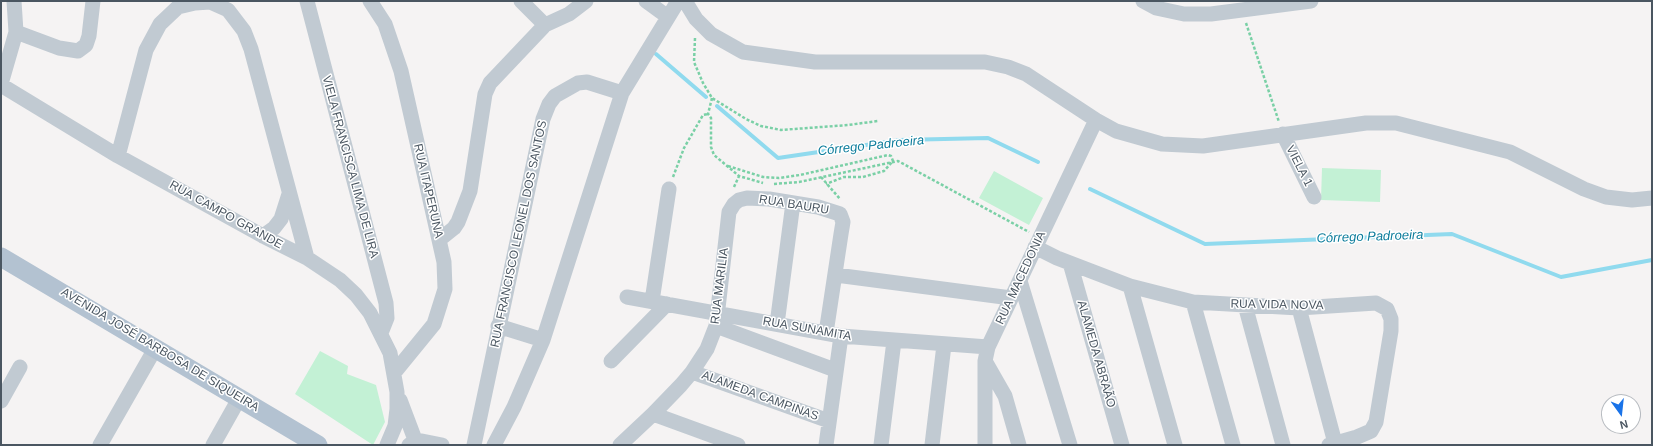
<!DOCTYPE html>
<html>
<head>
<meta charset="utf-8">
<style>
	body { margin:0 }
	#map { position:relative; width:1653px; height:446px; overflow:hidden; background:#f5f3f3; font-family:Arial,sans-serif }
	canvas { display:block }
	.frame { position:absolute; inset:0; border:2px solid #4a5661; pointer-events:none }
	.north { position:absolute; left:1601px; top:394px; width:40px; height:40px; box-sizing:border-box; background:#fff; border:1px solid #b7bbc0; border-radius:50%; rotate:165deg; font-size:11px; font-weight:700; line-height:16px; text-align:center; color:#4a5661 }
	.north::after { content:''; display:block; margin:auto; width:14px; height:18px; background:#1a73e8; clip-path:polygon(50% 0,100% 100%,50% 72%,0 100%) }
</style>
</head>
<body>
<div id="map">
<canvas width="1653" height="446"></canvas>
<div class="frame"></div>
<div class="north">N</div>
</div>
<script>
const c = document.querySelector('canvas').getContext('2d');
c.lineJoin = 'round';
function fill(path, color) {
  c.fillStyle = color;
  c.fill(path, 'evenodd');
}
function toPath(rows) {
  const path = new Path2D();
  for (const r of rows) {
    path.moveTo(r[0], r[1]);
    for (let i = 2; i < r.length; i += 2) path.lineTo(r[i], r[i + 1]);
  }
  return path;
}
function strokePath(path, color, width, dash) {
  c.strokeStyle = color;
  c.lineWidth = width;
  c.lineCap = dash ? 'butt' : 'round';
  c.setLineDash(dash || []);
  c.stroke(path);
}
function write(font, color, halo, rows, align = 'center') {
  c.font = font + ' Arial,sans-serif';
  c.lineWidth = 3;
  c.setLineDash([]);
  c.textBaseline = 'middle';
  c.strokeStyle = halo;
  c.fillStyle = color;
  for (const [text, x, y, turn = 0] of rows) {
    c.save();
    c.translate(x, y);
    c.rotate((+turn || 0) * Math.PI / 180);
    c.textAlign = isNaN(turn) ? turn : align;
    if (halo) c.strokeText(text, 0, 0);
    c.fillText(text, 0, 0);
    c.restore();
  }
}
fill(toPath([
	[1322,168,1381,170,1380,202,1321,200],
	[994,171,1043,198,1029,225,979,198],
	[320,351,348,366,347,374,376,385,385,422,373,445,295,394]
]), '#c3f1d5');
strokePath(toPath([
	[656,54,706,97],
	[717,106,778,158,900,140,988,138,1038,162],
	[1090,189,1205,244,1452,234,1561,277,1652,260]
]), '#90daee', 4);
strokePath(toPath([
	[1246,23,1279,122],
	[695,38,694,62,703,83,712,98,746,119,761,126,781,130,848,125,878,121],
	[712,98,708,114,711,118,711,147,714,155,739,176,763,183],
	[728,166,763,177,779,178,800,175,888,155,891,156,893,161,884,171,863,177,844,177,826,184],
	[673,177,684,148,703,115,708,114],
	[821,177,840,199],
	[774,184,799,182,898,161,1029,232],
	[734,187,739,176]
]), '#7ad0a6', 2.5, [3, 2]);
strokePath(toPath([
	[307,1,386,303,387,318,381,333],
	[370,1,385,24,401,71,444,262,445,289,434,324,394,373],
	[521,1,545,25],
	[646,1,668,17],
	[685,1,696,19,711,34,743,52,815,62,985,62,1008,67,1026,74,1096,120,1116,131,1162,144,1203,146,1366,123,1396,123,1510,152,1584,189,1606,197,1632,200,1652,198],
	[1143,1,1156,8,1184,14,1211,14,1311,1],
	[16,32,59,48,78,51,86,45,89,36,93,1],
	[1,84,16,32,14,1],
	[1,85,118,156,263,236,307,258,340,280,356,295,370,313,390,353,397,392,397,409,395,426,387,445],
	[1283,134,1314,197],
	[118,156,146,50,160,24,178,7,195,3,210,2,228,10,244,31,251,49,307,258],
	[263,236,274,228,281,219,289,194],
	[439,240,454,228,458,222,470,191,485,94,490,83,545,25,569,14,586,1],
	[1035,247,1057,258,1130,286,1193,302,1299,308,1376,303,1387,309,1391,319,1391,331,1376,422,1371,431,1357,437,1329,445],
	[1070,263,1122,445],
	[836,275,1011,298],
	[1020,281,1070,445],
	[1130,286,1175,445],
	[627,297,841,336,988,347],
	[652,301,669,189],
	[1193,302,1233,445],
	[1245,305,1283,445],
	[1299,308,1335,443],
	[777,324,793,203],
	[498,326,543,340],
	[716,326,835,370],
	[611,361,667,304],
	[985,361,1005,396,1019,445],
	[692,372,829,421],
	[400,400,417,445],
	[1,401,20,367],
	[653,414,738,445],
	[100,445,156,347],
	[213,445,240,397],
	[409,445,416,441,422,441,442,445],
	[474,445,543,119,549,104,555,96,578,83,587,82,622,93],
	[494,445,514,407,543,340,622,93,678,1],
	[620,445,653,414,681,385,692,372,707,349,716,326,729,212,734,204,739,200,747,198,769,199,818,207,840,214,843,222,841,234,826,333],
	[826,445,841,336],
	[881,445,894,341],
	[932,445,944,345],
	[985,445,985,361,988,347,1096,120]
]), '#c1cad2', 15);
strokePath(toPath([
	[1,257,318,445]
]), '#b3c2d1', 19);
write('12px', '#4a5661', '#fff', [
	["VIELA 1",1299,166,63],
	["VIELA FRANCISCA LIMA DE LIRA",350,167,75],
	["RUA ITAPERUNA",428,191,77],
	["RUA BAURU",794,205,9],
	["RUA CAMPO GRANDE",226,215,29],
	["RUA FRANCISCO LEONEL DOS SANTOS",519,234,-78],
	["RUA MACEDONIA",1021,278,-65],
	["RUA MARILIA",720,286,-83],
	["RUA VIDA NOVA",1277,305,1],
	["RUA SUNAMITA",807,329,10],
	["AVENIDA JOSÉ BARBOSA DE SIQUEIRA",160,350,31],
	["ALAMEDA ABRAÃO",1096,354,74],
	["ALAMEDA CAMPINAS",760,396,20]
]);
write('italic 13px', '#0c7c9b', '#fff', [
	["Córrego Padroeira",871,146,-6],
	["Córrego Padroeira",1370,237,-2]
]);
</script>
</body>
</html>
